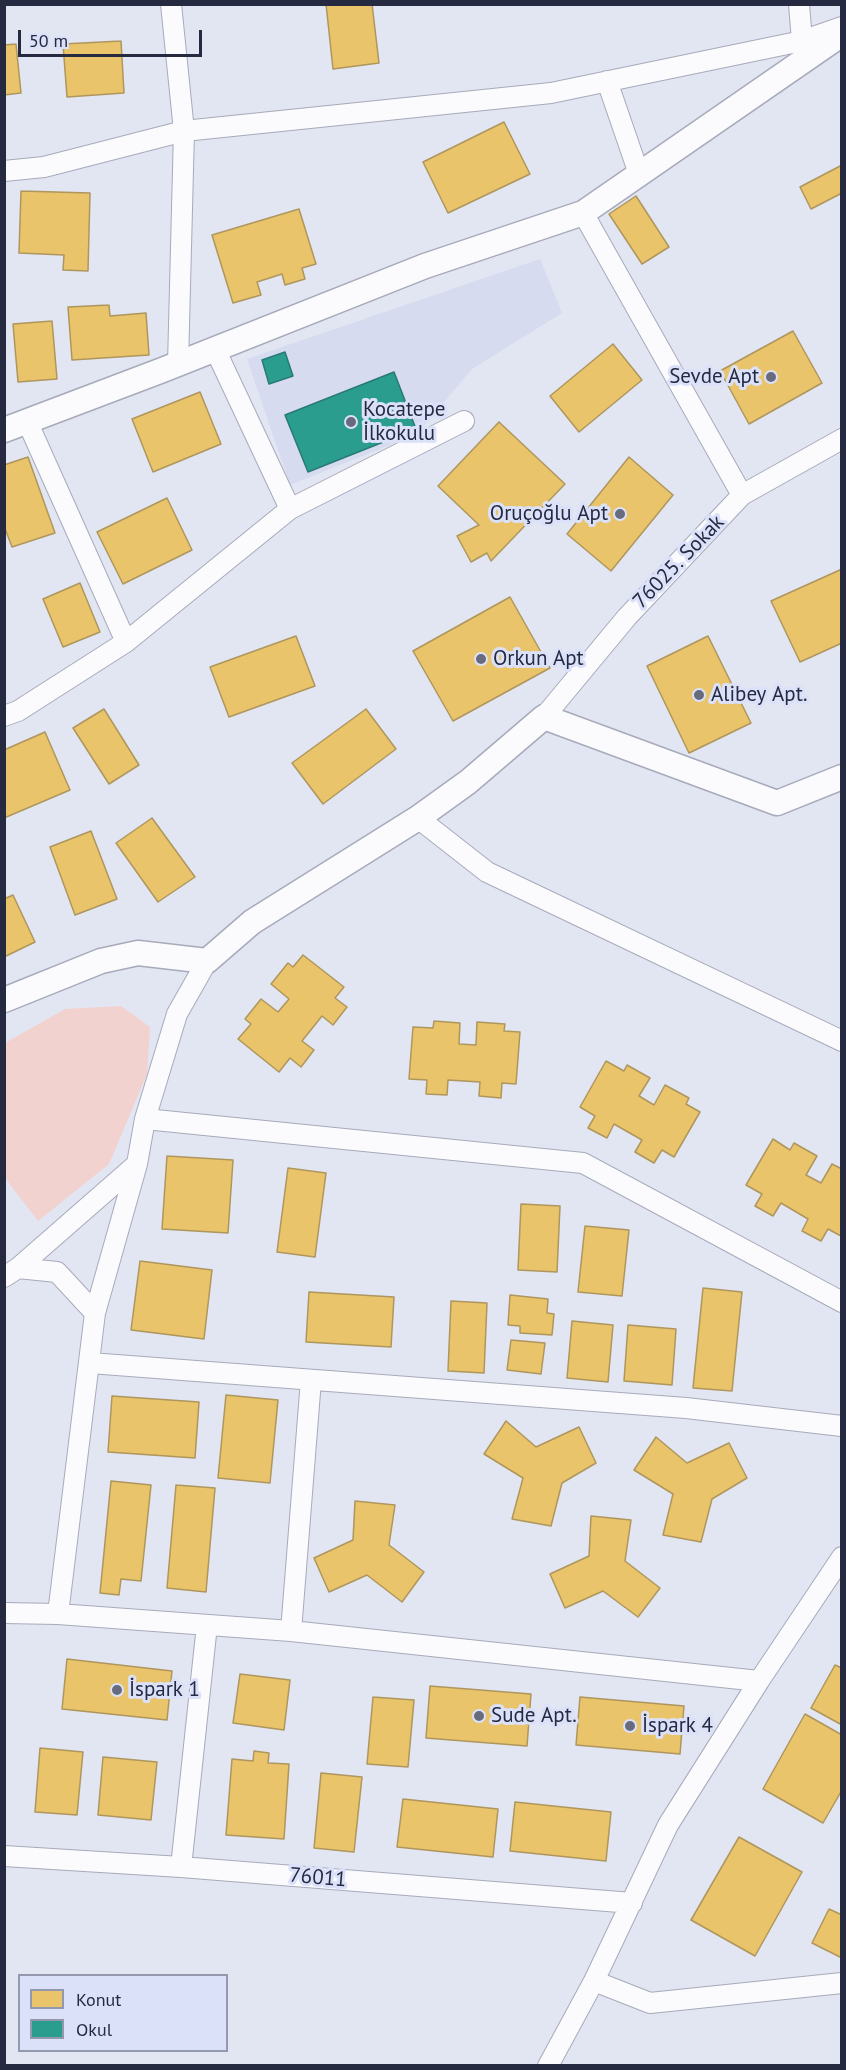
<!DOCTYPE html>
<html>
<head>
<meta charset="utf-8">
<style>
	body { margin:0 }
	#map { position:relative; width:846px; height:2070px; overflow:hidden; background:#e2e5f2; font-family:"PT Sans",sans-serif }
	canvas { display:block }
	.frame { position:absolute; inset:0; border:6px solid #262a40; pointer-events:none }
	.legend { position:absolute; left:18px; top:1974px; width:210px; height:78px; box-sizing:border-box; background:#dbe1f9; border:2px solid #9398af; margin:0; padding:8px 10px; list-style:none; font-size:18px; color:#262a40 }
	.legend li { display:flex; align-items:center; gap:12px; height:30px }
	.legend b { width:30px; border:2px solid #9398af }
	.scale { position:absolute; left:18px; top:30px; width:184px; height:27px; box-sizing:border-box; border:3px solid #262a40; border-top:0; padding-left:8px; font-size:18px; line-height:21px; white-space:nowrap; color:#262a40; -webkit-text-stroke:4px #dbe1f9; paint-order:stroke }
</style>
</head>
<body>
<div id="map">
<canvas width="846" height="2070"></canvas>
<div class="frame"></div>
<ul class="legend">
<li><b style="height:16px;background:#e9c46a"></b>Konut</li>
<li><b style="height:16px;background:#2a9d8f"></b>Okul</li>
</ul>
<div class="scale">50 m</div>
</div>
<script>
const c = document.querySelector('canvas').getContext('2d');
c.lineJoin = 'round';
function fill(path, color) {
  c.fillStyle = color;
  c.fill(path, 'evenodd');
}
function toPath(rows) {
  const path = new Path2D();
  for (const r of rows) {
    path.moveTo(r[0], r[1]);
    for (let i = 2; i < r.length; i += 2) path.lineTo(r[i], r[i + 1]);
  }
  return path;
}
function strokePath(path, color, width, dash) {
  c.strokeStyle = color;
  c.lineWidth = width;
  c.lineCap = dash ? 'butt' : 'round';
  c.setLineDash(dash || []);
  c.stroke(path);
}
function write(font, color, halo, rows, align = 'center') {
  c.font = font + ' "PT Sans",sans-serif';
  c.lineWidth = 6;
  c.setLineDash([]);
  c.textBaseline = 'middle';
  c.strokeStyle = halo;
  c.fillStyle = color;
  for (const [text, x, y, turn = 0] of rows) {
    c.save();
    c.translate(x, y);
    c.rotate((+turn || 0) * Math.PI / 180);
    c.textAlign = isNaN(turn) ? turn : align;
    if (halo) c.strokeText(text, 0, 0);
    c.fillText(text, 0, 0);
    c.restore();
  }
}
fill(toPath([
	[540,259,562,313,472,369,417,434,290,485,247,359]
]), '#d6dbef');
fill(toPath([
	[121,1006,150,1027,147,1074,109,1164,38,1221,5,1178,5,1043,65,1009]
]), '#f2d2cf');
const homes = toPath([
	[326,4,372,4,379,63,333,69,326,4],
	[121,41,124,93,67,97,63,44,121,41],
	[16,44,21,93,4,95,4,45,16,44],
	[504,122,530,174,448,213,423,162,504,122],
	[842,165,842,193,811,209,800,187,842,165],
	[21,191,90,193,88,271,63,270,64,255,19,253,21,191],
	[636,196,669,247,642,264,609,214,636,196],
	[299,209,316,264,302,268,305,279,285,285,282,274,257,282,261,295,233,303,212,235,299,209],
	[109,305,110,316,146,313,149,355,72,360,68,307,109,305],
	[52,321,57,379,18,382,13,324,52,321],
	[793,331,822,383,749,424,720,371,793,331],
	[613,344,642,380,579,432,550,396,613,344],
	[200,392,221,444,153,472,132,419,200,392],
	[499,422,565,484,491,561,487,553,471,562,457,536,479,525,438,486,499,422],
	[28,457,55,533,12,547,4,526,4,465,28,457],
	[629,457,673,495,611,571,567,534,629,457],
	[167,498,192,550,123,584,97,532,167,498],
	[842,569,842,643,800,662,771,601,842,569],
	[80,583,100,632,63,647,43,599,80,583],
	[510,597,550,668,453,721,413,651,510,597],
	[296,636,315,686,229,717,210,667,296,636],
	[708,636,751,723,689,753,647,666,708,636],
	[104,709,139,765,109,784,73,728,104,709],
	[366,709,396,749,323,804,292,763,366,709],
	[45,732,70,790,4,818,4,750,45,732],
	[152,818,195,877,158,902,116,843,152,818],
	[91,831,117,899,75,915,50,847,91,831],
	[13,895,35,942,4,957,4,899,13,895],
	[303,955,344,987,335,998,347,1007,333,1025,322,1016,302,1041,314,1050,301,1067,290,1058,279,1072,238,1039,251,1024,245,1019,261,999,278,1012,289,999,271,984,288,963,293,967,303,955],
	[434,1021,460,1023,459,1044,476,1045,477,1022,505,1024,504,1031,520,1032,516,1084,502,1083,501,1098,479,1096,480,1082,448,1080,447,1095,426,1094,427,1080,409,1079,413,1027,433,1028,434,1021],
	[606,1061,624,1071,627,1065,650,1078,639,1096,654,1105,665,1085,689,1098,686,1104,700,1112,674,1157,662,1150,654,1163,635,1152,642,1140,614,1124,607,1138,588,1128,595,1116,580,1107,606,1061],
	[773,1139,790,1150,794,1143,817,1156,806,1175,821,1183,832,1164,842,1169,841,1236,828,1229,821,1241,802,1231,808,1219,781,1203,773,1216,755,1206,762,1194,746,1185,773,1139],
	[167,1156,233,1160,228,1233,162,1229,167,1156],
	[288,1168,326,1173,315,1257,277,1252,288,1168],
	[521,1204,560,1206,557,1272,518,1270,521,1204],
	[585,1226,629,1230,622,1296,578,1292,585,1226],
	[140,1261,212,1270,204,1339,131,1330,140,1261],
	[703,1288,742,1292,732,1391,693,1388,703,1288],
	[309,1292,394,1297,391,1347,306,1342,309,1292],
	[510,1295,548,1299,547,1313,554,1314,552,1335,520,1333,520,1326,508,1325,510,1295],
	[451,1301,487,1303,484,1373,448,1371,451,1301],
	[572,1321,613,1325,608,1382,567,1378,572,1321],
	[628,1325,676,1329,672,1385,624,1381,628,1325],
	[511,1340,545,1343,541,1374,507,1370,511,1340],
	[226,1395,278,1400,270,1483,218,1478,226,1395],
	[112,1396,199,1402,195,1458,108,1452,112,1396],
	[506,1421,536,1447,579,1427,596,1463,562,1483,551,1526,512,1519,523,1478,484,1454,506,1421],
	[656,1437,687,1463,729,1443,747,1478,712,1499,701,1542,663,1535,673,1494,634,1470,656,1437],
	[111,1481,151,1485,141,1581,121,1579,119,1595,100,1593,111,1481],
	[176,1485,215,1488,206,1592,167,1588,176,1485],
	[355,1501,395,1505,389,1545,424,1572,402,1602,367,1575,329,1592,314,1558,353,1540,355,1501],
	[591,1516,631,1520,625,1561,660,1588,638,1617,603,1591,565,1608,550,1574,589,1556,591,1516],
	[67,1659,172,1671,167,1720,62,1709,67,1659],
	[835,1665,842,1668,842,1725,811,1708,835,1665],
	[240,1674,290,1680,284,1730,233,1723,240,1674],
	[430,1686,531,1694,527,1746,426,1738,430,1686],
	[373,1697,414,1700,408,1767,367,1764,373,1697],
	[580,1697,684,1706,680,1754,576,1745,580,1697],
	[805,1714,842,1735,842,1790,823,1823,763,1789,805,1714],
	[40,1748,83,1752,77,1815,35,1812,40,1748],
	[254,1751,269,1753,268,1763,289,1764,284,1839,226,1835,232,1759,253,1761,254,1751],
	[103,1757,157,1762,151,1820,98,1815,103,1757],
	[321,1773,362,1777,354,1852,314,1848,321,1773],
	[403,1799,498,1809,493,1857,397,1847,403,1799],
	[515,1802,611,1812,606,1861,510,1851,515,1802],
	[739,1837,802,1872,755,1956,691,1920,739,1837],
	[829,1909,842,1915,842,1958,812,1943,829,1909]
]);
fill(homes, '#e9c46a');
strokePath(homes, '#ae965d', 1.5);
const schools = toPath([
	[285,352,293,376,269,384,262,360,285,352],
	[394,372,416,429,308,472,285,415,394,372]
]);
fill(schools, '#2a9d8f');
strokePath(schools, '#297a77', 1.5);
const minor = toPath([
	[171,4,184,131,178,364],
	[799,4,802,41],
	[607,81,639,174],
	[4,171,44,167,184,131,551,93,802,41,842,27],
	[583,213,742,495],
	[215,349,290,509],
	[27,421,126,642],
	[4,716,18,711,126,642,290,509,464,421],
	[544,717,627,617,742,495,842,439],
	[418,818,487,872,842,1041],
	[145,1119,583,1163,842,1302],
	[18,1268,57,1272,95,1313],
	[4,1277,18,1268,137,1164,145,1119,177,1014,207,961],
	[90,1363,686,1408,842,1426],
	[4,1613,58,1614,291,1631,759,1681],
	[58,1614,95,1313,137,1164],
	[291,1631,311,1380],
	[4,1856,181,1867,632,1903],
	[181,1867,207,1625],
	[594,1981,650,2003,842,1983],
	[548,2066,594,1981,668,1825,759,1681,842,1557]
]);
const tertiary = toPath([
	[4,430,160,371,425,266,583,213,842,34],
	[4,1000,101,961,138,953,207,961,252,922,418,818,468,782,544,717,777,803,842,777]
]);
strokePath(minor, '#a7aaba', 22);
strokePath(tertiary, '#a7aaba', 27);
strokePath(minor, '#fbfbfd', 20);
strokePath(tertiary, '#fbfbfd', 24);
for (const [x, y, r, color] of [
	[771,377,6,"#686b7e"],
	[351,422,6,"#686b7e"],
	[620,514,6,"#686b7e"],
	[481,659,6,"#686b7e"],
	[699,695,6,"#686b7e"],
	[117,1690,6,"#686b7e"],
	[479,1716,6,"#686b7e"],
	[630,1726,6,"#686b7e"]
]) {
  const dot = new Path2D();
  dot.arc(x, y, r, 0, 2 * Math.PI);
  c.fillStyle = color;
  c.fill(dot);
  strokePath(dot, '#dbe1f9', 2);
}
write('21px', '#262a40', '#dbe1f9', [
	["Sevde Apt",759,377,"right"],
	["Kocatepe",363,410],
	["İlkokulu",363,434],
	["Oruçoğlu Apt",608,514,"right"],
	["Orkun Apt",493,659],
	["Alibey Apt.",711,695],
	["İspark 1",129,1690],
	["Sude Apt.",491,1716],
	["İspark 4",642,1726]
], 'left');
write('21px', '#262a40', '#dbe1f9', [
	["76025. Sokak",679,562,-46],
	["76011",318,1878,5]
]);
</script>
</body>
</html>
